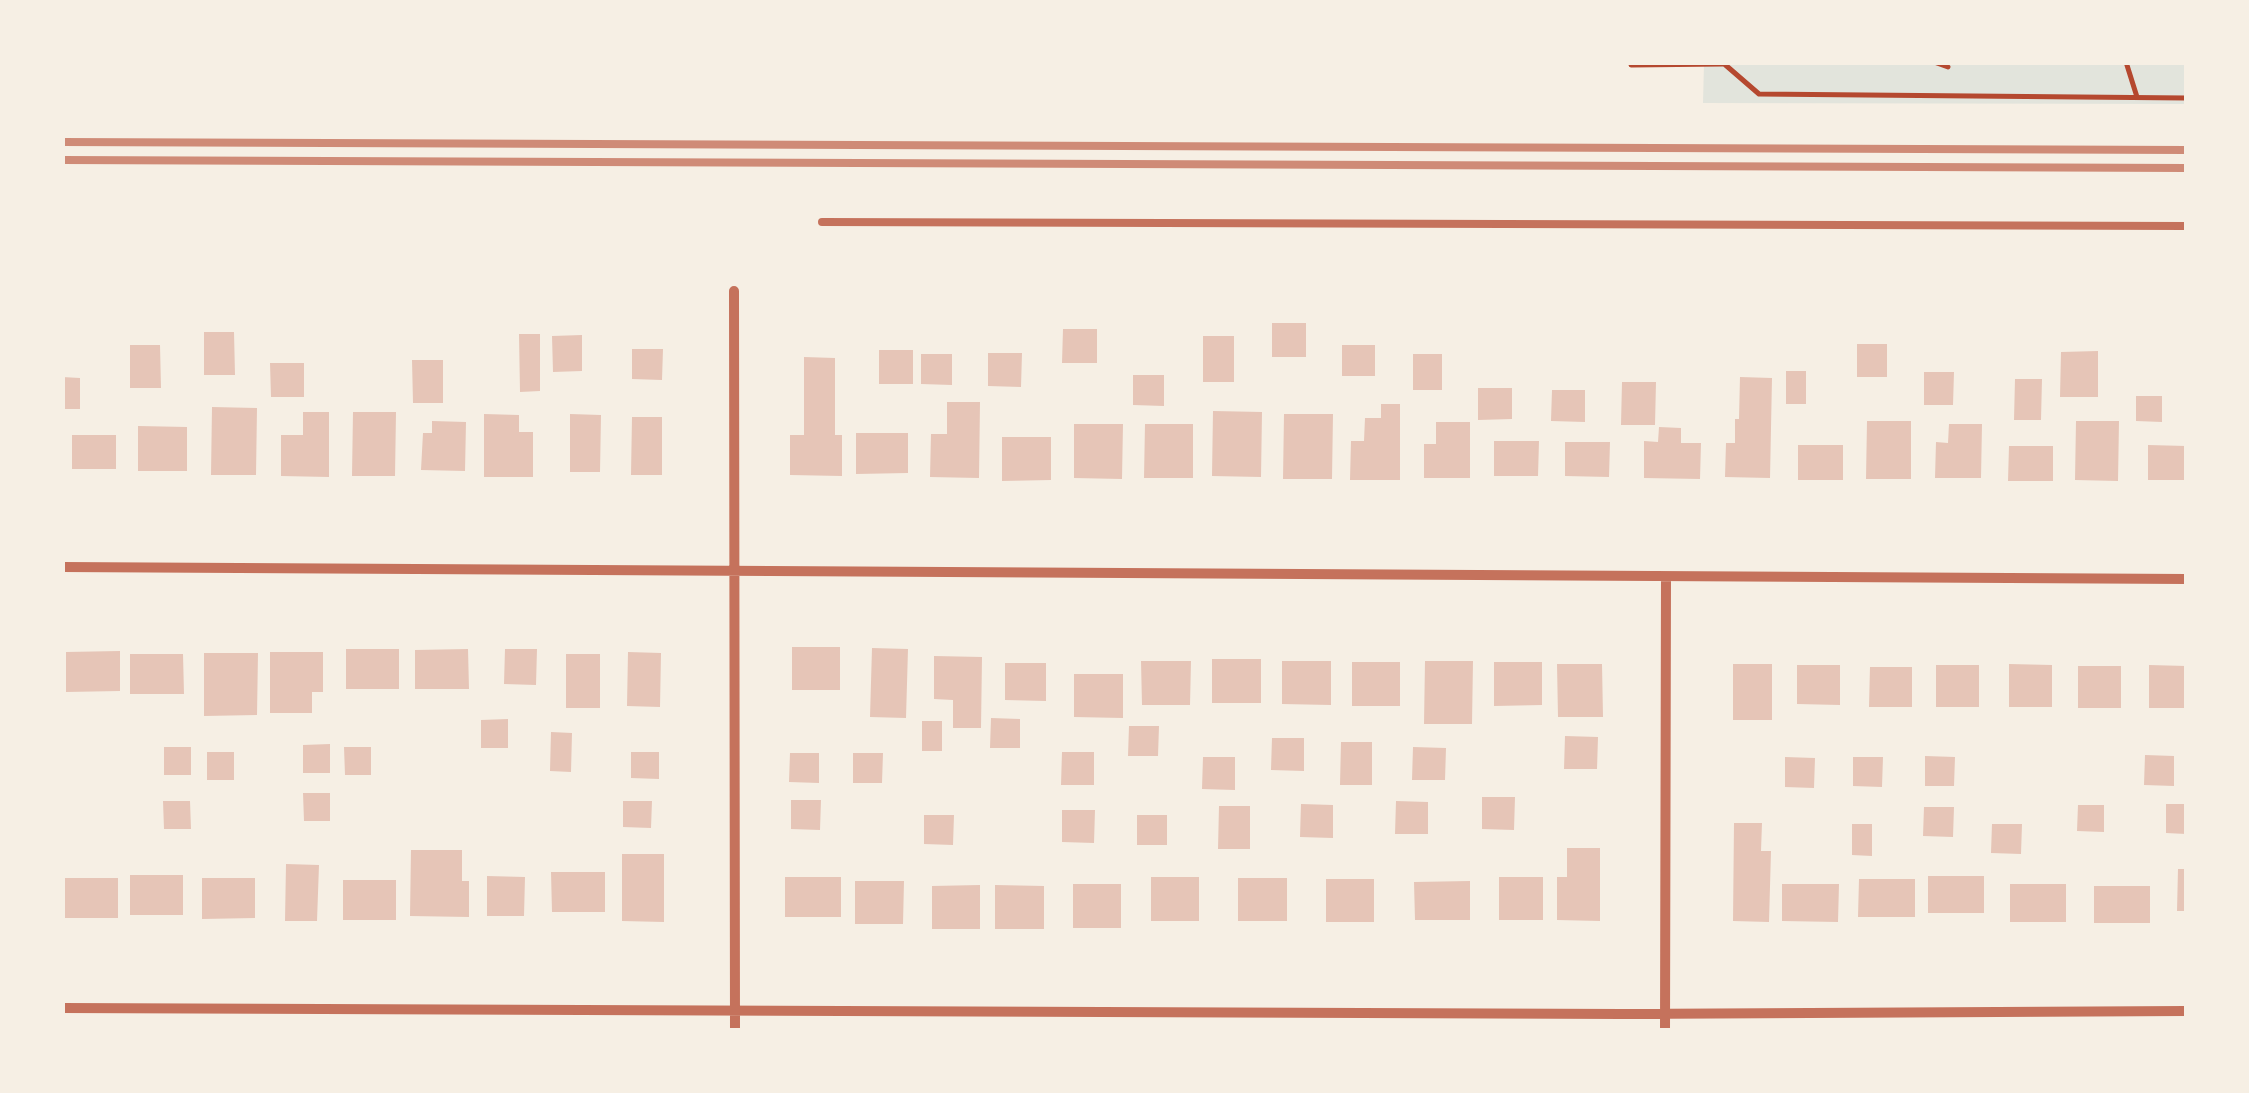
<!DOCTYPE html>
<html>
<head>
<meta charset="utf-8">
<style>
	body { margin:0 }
	#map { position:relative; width:2249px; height:1093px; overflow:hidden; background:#f6efe4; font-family:Poppins,sans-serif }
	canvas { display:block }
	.frame { position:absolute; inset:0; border:65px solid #f6efe4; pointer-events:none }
</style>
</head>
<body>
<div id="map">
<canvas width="2249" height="1093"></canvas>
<div class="frame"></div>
</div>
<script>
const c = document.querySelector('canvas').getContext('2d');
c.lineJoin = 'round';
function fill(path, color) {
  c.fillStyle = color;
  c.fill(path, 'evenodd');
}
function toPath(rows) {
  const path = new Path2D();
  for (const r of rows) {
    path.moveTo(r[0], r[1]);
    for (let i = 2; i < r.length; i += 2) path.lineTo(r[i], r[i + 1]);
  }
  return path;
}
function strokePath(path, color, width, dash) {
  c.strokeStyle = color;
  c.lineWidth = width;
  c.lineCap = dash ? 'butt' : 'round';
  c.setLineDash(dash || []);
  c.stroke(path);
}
fill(toPath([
	[1704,63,2186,63,2186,104,1703,103]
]), '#e2e4dc');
fill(toPath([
	[1272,323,1306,323,1306,357,1272,357],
	[1063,329,1097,329,1097,363,1062,363],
	[204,332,234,332,235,375,204,375],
	[519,334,540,334,540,391,520,392],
	[582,335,582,371,553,372,552,336],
	[1203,336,1234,336,1234,382,1203,382],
	[1857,344,1887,344,1887,377,1857,377],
	[130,345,160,345,161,388,130,388],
	[1342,345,1375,345,1375,376,1342,376],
	[632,349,663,349,662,380,632,379],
	[879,350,913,350,913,384,879,384],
	[2098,351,2098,397,2060,397,2061,352],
	[988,353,1022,353,1021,387,988,386],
	[921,354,952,354,952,385,921,384],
	[1413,354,1442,354,1442,390,1413,390],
	[804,357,835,358,835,435,842,435,842,476,790,475,790,435,804,435],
	[412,360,443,360,443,403,413,403],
	[270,363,304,363,304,397,271,397],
	[1786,371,1806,371,1806,404,1786,404],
	[1924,372,1954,372,1953,405,1924,405],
	[1133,375,1164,375,1164,406,1133,405],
	[62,377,80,378,80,409,62,409],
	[1740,377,1772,378,1770,478,1725,477,1726,443,1735,443,1735,419,1739,419],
	[2015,379,2042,379,2041,420,2014,420],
	[1622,382,1656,382,1655,425,1621,425],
	[1478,388,1512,388,1512,419,1478,420],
	[1552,390,1585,390,1585,422,1551,421],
	[2136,396,2162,396,2162,422,2136,421],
	[947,402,980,402,979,478,930,477,931,434,947,434],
	[1381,404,1400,404,1400,480,1350,480,1351,441,1364,441,1365,418,1381,418],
	[212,407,257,408,256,475,211,475],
	[1213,411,1262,412,1261,477,1212,476],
	[303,412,329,412,329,477,281,476,281,435,303,435],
	[353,412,396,412,395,476,352,476],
	[484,414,519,415,519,432,533,432,533,477,484,477],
	[570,414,601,415,600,472,570,472],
	[1284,414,1333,414,1332,479,1283,479],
	[632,417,662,417,662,475,631,475],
	[432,421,466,422,465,471,421,470,423,433,432,433],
	[1867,421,1911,421,1911,479,1866,479],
	[2076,421,2119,421,2118,481,2075,480],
	[1436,422,1470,422,1470,478,1424,478,1424,444,1436,444],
	[1074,424,1123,424,1122,479,1074,478],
	[1145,424,1193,424,1193,478,1144,478],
	[1949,424,1982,424,1981,478,1935,478,1936,442,1948,443],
	[138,426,187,427,187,471,138,471],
	[1659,427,1681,428,1681,443,1701,443,1700,479,1644,478,1644,441,1658,442],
	[856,433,908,433,908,473,856,474],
	[72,435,116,435,116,469,72,469],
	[1002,437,1051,437,1051,480,1002,481],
	[1494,441,1539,441,1538,476,1494,476],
	[1565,442,1610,442,1609,477,1565,476],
	[1798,445,1843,445,1843,480,1798,480],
	[2148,445,2186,446,2186,480,2148,480],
	[2009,446,2053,446,2053,481,2008,481],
	[792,647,840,647,840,690,792,690],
	[872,648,908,649,906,718,870,717],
	[346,649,399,649,399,689,346,689],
	[468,649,469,689,415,689,415,650],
	[505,649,537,649,536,685,504,684],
	[120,651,120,691,66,692,66,652],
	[270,652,323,652,323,692,312,692,312,713,270,713],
	[628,652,661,653,660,707,627,706],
	[204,653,258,653,257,715,204,716],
	[130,654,183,654,184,694,130,694],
	[566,654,600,654,600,708,566,708],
	[934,656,982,657,981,728,953,728,953,700,934,699],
	[1212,659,1261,659,1261,703,1212,703],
	[1141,661,1191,661,1190,705,1142,705],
	[1282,661,1331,661,1331,705,1282,704],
	[1425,661,1473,661,1472,724,1424,724],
	[1352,662,1400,662,1400,706,1352,706],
	[1494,662,1542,662,1542,705,1494,706],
	[1005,663,1046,663,1046,701,1005,700],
	[1557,664,1602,664,1603,717,1558,717],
	[1733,664,1772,664,1772,720,1733,720],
	[2009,664,2052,665,2052,707,2009,707],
	[1797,665,1840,665,1840,705,1797,704],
	[1936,665,1979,665,1979,707,1936,707],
	[2149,665,2186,666,2186,708,2149,708],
	[2078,666,2121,666,2121,708,2078,708],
	[1870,667,1912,667,1912,707,1869,707],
	[1074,674,1123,674,1123,718,1074,717],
	[991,718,1020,719,1020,748,990,748],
	[508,719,508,748,481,748,481,720],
	[922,721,942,721,942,751,922,751],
	[1129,726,1159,726,1158,756,1128,756],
	[551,732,572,733,571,772,550,771],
	[1565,736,1598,737,1597,769,1564,769],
	[1272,738,1304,738,1304,771,1271,770],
	[1341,742,1372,742,1372,785,1340,785],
	[330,744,330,773,303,773,303,745],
	[164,747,191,747,191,775,164,775],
	[344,747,371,747,371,775,345,775],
	[1413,747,1446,748,1445,780,1412,780],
	[207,752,234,752,234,780,207,780],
	[631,752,659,752,659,779,631,778],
	[1062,752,1094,752,1094,785,1061,785],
	[790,753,819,753,819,783,789,782],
	[853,753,883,753,882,783,853,783],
	[2145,755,2174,756,2174,786,2144,785],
	[1925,756,1955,757,1954,786,1925,786],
	[1203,757,1235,757,1235,790,1202,789],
	[1785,757,1815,758,1814,788,1785,787],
	[1853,757,1883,757,1882,787,1853,786],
	[303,793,330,793,330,821,304,821],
	[1482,797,1515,797,1514,830,1482,829],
	[791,800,821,800,820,830,791,829],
	[163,801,190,801,191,829,164,829],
	[623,801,652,801,651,828,623,827],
	[1396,801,1428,802,1428,834,1395,834],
	[1301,804,1333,805,1333,838,1300,837],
	[2166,804,2186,804,2186,834,2166,833],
	[2078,805,2104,805,2104,832,2077,831],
	[1219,806,1250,806,1250,849,1218,849],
	[1924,807,1954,807,1953,837,1923,836],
	[1062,810,1095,810,1094,843,1062,842],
	[924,815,954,815,953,845,924,844],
	[1137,815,1167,815,1167,845,1137,845],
	[1734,823,1762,823,1761,851,1771,851,1769,922,1733,921],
	[1852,824,1872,824,1872,856,1852,855],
	[1992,824,2022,824,2021,854,1991,853],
	[1567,848,1600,848,1600,921,1557,920,1557,877,1567,877],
	[411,850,462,850,462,881,469,881,469,917,410,916],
	[622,854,664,854,664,922,622,921],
	[286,864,319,865,317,921,285,921],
	[2178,869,2186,869,2186,911,2177,911],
	[551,872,605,872,605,912,552,912],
	[130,875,183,875,183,915,130,915],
	[487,876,525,877,524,916,487,916],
	[1928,876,1984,876,1984,913,1928,913],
	[785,877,841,877,841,917,785,917],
	[1151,877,1199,877,1199,921,1151,921],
	[1499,877,1543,877,1543,920,1499,920],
	[65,878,118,878,118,918,65,918],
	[202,878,255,878,255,918,202,919],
	[1238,878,1287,878,1287,921,1238,921],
	[1326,879,1374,879,1374,922,1326,922],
	[1859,879,1915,879,1915,917,1858,917],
	[343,880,396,880,396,920,343,920],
	[855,881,904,881,903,924,855,924],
	[1470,881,1470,920,1415,920,1414,882],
	[1073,884,1121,884,1121,928,1073,928],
	[1782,884,1839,884,1838,922,1782,921],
	[2010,884,2066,884,2066,922,2010,922],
	[980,885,980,929,932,929,932,886],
	[995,885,1044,886,1044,929,995,929],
	[2094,886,2150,886,2150,923,2094,923]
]), '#e6c5b7');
strokePath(toPath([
	[1722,62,1759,94,2186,98],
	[1934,62,1948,67],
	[2126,62,2137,97],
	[1631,65,1723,64]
]), '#b5482f', 5);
strokePath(toPath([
	[822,222,2186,226]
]), '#c5725c', 8);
strokePath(toPath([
	[734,291,735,1030],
	[62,567,2186,579],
	[62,1008,1622,1014,2186,1011],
	[1665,1030,1666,577]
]), '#c5725c', 10);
strokePath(toPath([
	[62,142,2186,150],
	[62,160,2186,168]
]), '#cf8b77', 8);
</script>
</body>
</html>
